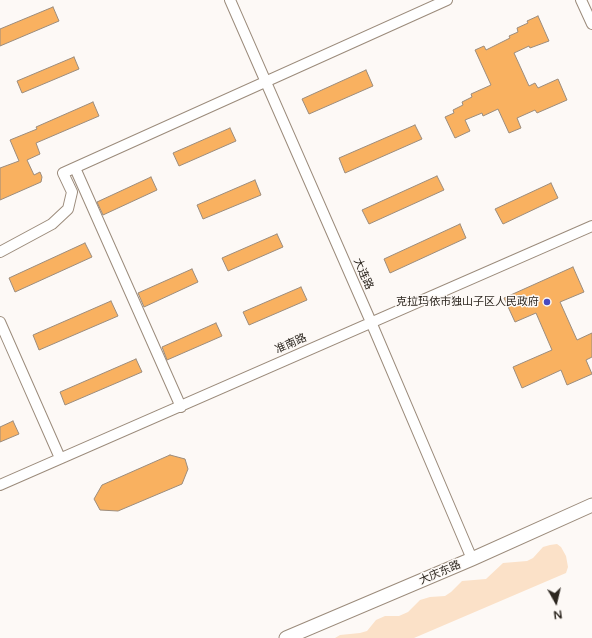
<!DOCTYPE html>
<html>
<head>
<meta charset="utf-8">
<style>
	body { margin:0 }
	#map { position:relative; width:592px; height:638px; overflow:hidden; background:#fdf9f6; font-family:"Varela Round",sans-serif }
	canvas { display:block }
	.north { position:absolute; left:536px; top:582px; width:40px; height:40px; -webkit-text-stroke:3px #fdf9f6; paint-order:stroke; rotate:172deg; font-size:11px; font-weight:700; line-height:16px; text-align:center; color:#2c261f }
	.north::after { content:''; display:block; margin:auto; width:14px; height:18px; background:#2c261f; clip-path:polygon(50% 0,100% 100%,50% 72%,0 100%) }
</style>
</head>
<body>
<div id="map">
<canvas width="592" height="638"></canvas>
<div class="north">N</div>
</div>
<script>
const c = document.querySelector('canvas').getContext('2d');
c.lineJoin = 'round';
function fill(path, color) {
  c.fillStyle = color;
  c.fill(path, 'evenodd');
}
function toPath(rows) {
  const path = new Path2D();
  for (const r of rows) {
    path.moveTo(r[0], r[1]);
    for (let i = 2; i < r.length; i += 2) path.lineTo(r[i], r[i + 1]);
  }
  return path;
}
function strokePath(path, color, width, dash) {
  c.strokeStyle = color;
  c.lineWidth = width;
  c.lineCap = dash ? 'butt' : 'round';
  c.setLineDash(dash || []);
  c.stroke(path);
}
function write(font, color, halo, rows, align = 'center') {
  c.font = font + ' "Varela Round","Noto Sans SC",sans-serif';
  c.lineWidth = 3;
  c.setLineDash([]);
  c.textBaseline = 'middle';
  c.strokeStyle = halo;
  c.fillStyle = color;
  for (const [text, x, y, turn = 0] of rows) {
    c.save();
    c.translate(x, y);
    c.rotate((+turn || 0) * Math.PI / 180);
    c.textAlign = isNaN(turn) ? turn : align;
    if (halo) c.strokeText(text, 0, 0);
    c.fillText(text, 0, 0);
    c.restore();
  }
}
fill(toPath([
	[557,544,561,547,566,556,568,567,566,573,414,638,335,638,340,635,360,633,367,631,376,620,385,616,399,616,408,612,420,600,430,597,445,596,451,592,462,581,486,579,503,563,527,561,533,558,543,547,550,545]
]), '#fbe1c8');
const building = toPath([
	[53,7,59,21,0,46,0,29,53,7],
	[538,16,549,41,530,48,529,46,514,53,529,86,535,83,538,88,558,79,567,100,537,113,535,110,517,118,521,128,509,133,498,109,483,116,482,113,465,120,470,131,455,138,445,117,454,113,453,110,463,105,462,102,472,97,471,94,491,85,475,50,484,46,486,50,510,38,509,36,518,32,517,28,528,23,527,21,538,16],
	[74,57,79,69,22,93,17,81,74,57],
	[366,70,373,86,309,114,302,99,366,70],
	[93,102,99,116,36,143,40,154,27,160,34,175,40,172,42,177,41,182,0,200,0,168,19,161,10,140,37,129,36,127,93,102],
	[415,125,422,139,345,173,339,158,415,125],
	[230,128,236,141,179,166,173,153,230,128],
	[437,176,444,190,369,224,362,210,437,176],
	[151,177,157,190,103,215,97,202,151,177],
	[255,180,261,195,203,219,197,205,255,180],
	[551,183,558,198,503,224,495,209,551,183],
	[460,224,466,238,390,273,384,259,460,224],
	[277,234,283,247,228,271,222,258,277,234],
	[85,243,92,257,15,292,9,278,85,243],
	[573,267,584,292,560,302,577,340,592,333,592,357,586,360,592,374,567,385,561,370,522,388,513,367,552,350,536,313,515,322,504,298,573,267],
	[192,269,198,282,144,307,138,293,192,269],
	[301,287,307,300,249,325,243,312,301,287],
	[111,301,118,316,39,350,33,335,111,301],
	[216,323,222,336,167,360,162,347,216,323],
	[136,359,142,372,65,405,60,392,136,359],
	[13,421,19,434,0,442,0,427,13,421],
	[170,455,185,459,188,469,182,484,118,511,100,510,94,499,102,485,170,455]
]);
fill(building, '#f9b160');
strokePath(building, '#9c8c7c', 1);
const minor = toPath([
	[230,0,371,322,472,559],
	[581,0,592,24],
	[75,168,181,407],
	[0,252,52,224,68,209,72,192,63,173,447,0],
	[0,322,60,458],
	[0,485,592,226]
]);
const major = toPath([
	[286,638,472,559,592,505]
]);
strokePath(minor, '#9b8b7b', 12);
strokePath(major, '#9b8b7b', 15);
strokePath(minor, '#fff', 10);
strokePath(major, '#fff', 13);
for (const [x, y, r, color] of [
	[547,302,4,"#4a4ac0"]
]) {
  const dot = new Path2D();
  dot.arc(x, y, r, 0, 2 * Math.PI);
  c.fillStyle = color;
  c.fill(dot);
  strokePath(dot, '#fdf9f6', 1.5);
}
write('11px', '#2c261f', '#fdf9f6', [
	["大连路",363,274,66],
	["准南路",291,344,-24],
	["大庆东路",440,573,-23]
]);
write('11px', '#2c261f', '#fdf9f6', [
	["克拉玛依市独山子区人民政府",539,302]
], 'right');
</script>
</body>
</html>
